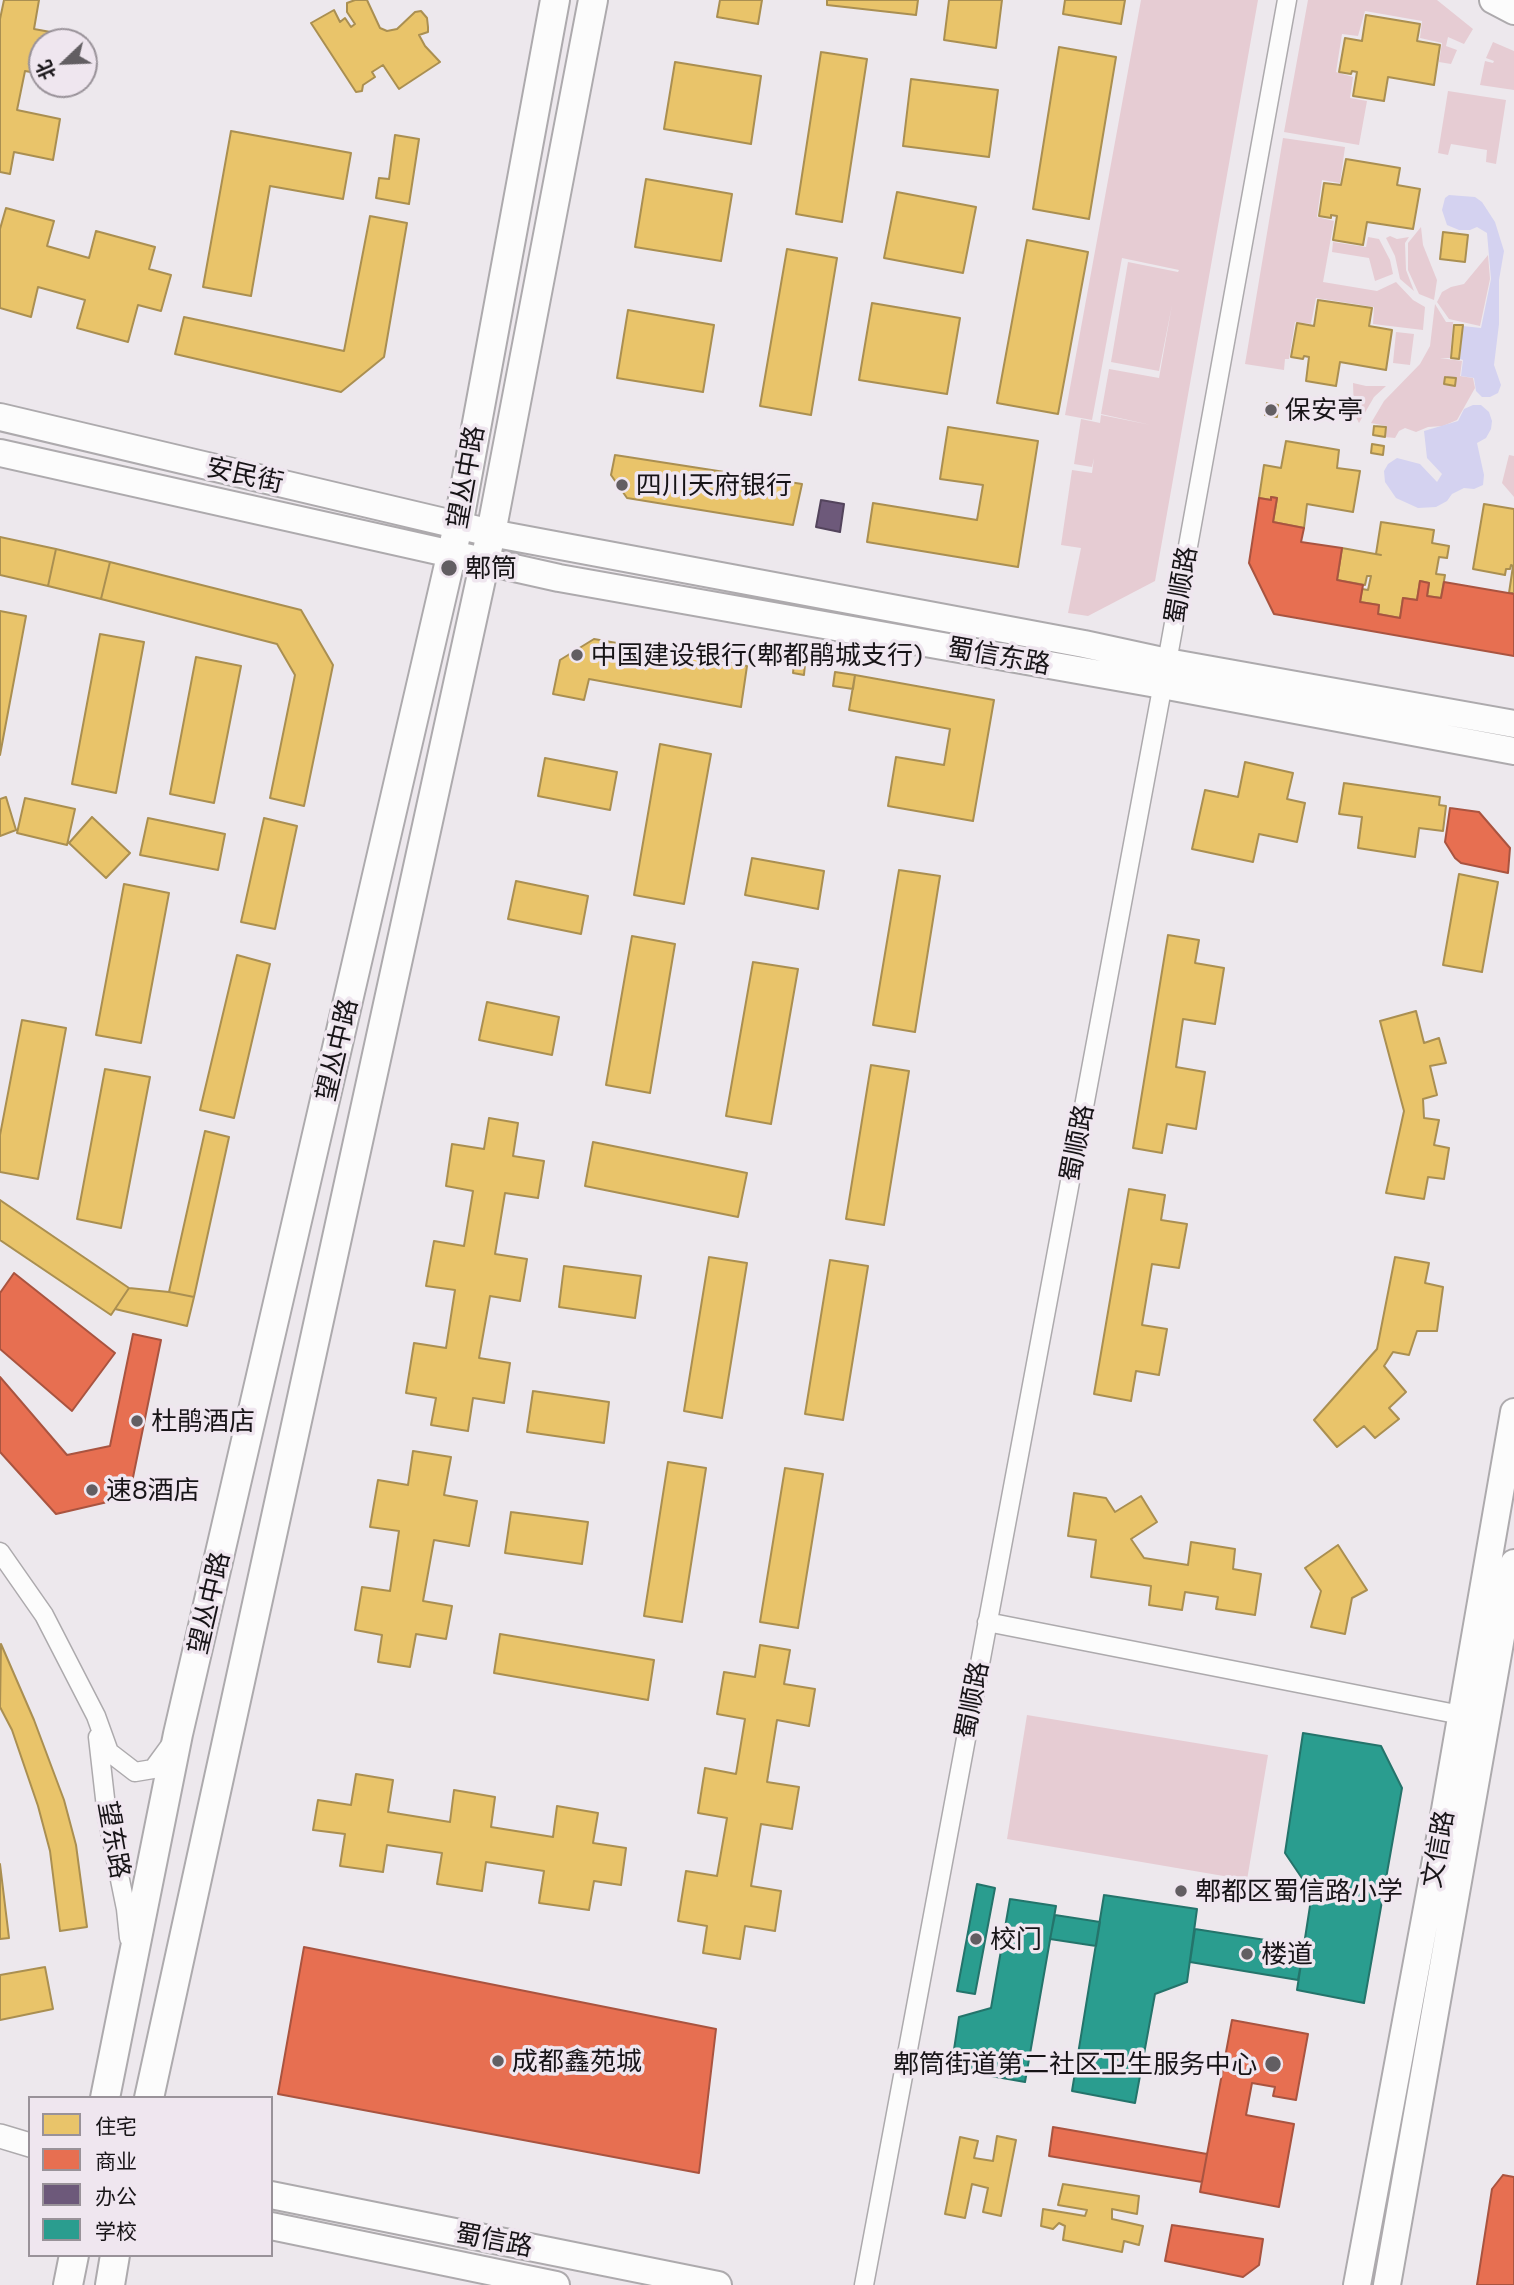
<!DOCTYPE html>
<html>
<head>
<meta charset="utf-8">
<style>
	body { margin:0 }
	#map { position:relative; width:1514px; height:2285px; overflow:hidden; background:#ede8ed; font-family:Commissioner,"Noto Sans SC",sans-serif }
	canvas { display:block }
	.legend { position:absolute; left:28px; top:2096px; width:245px; height:161px; box-sizing:border-box; background:#efe6ef; border:2px solid #999299; margin:0; padding:9px 12px; list-style:none; font-size:21px; color:#171417 }
	.legend li { display:flex; align-items:center; gap:14px; height:35px }
	.legend b { width:35px; border:2px solid #999299 }
	.north { position:absolute; left:28px; top:28px; width:70px; height:70px; box-sizing:border-box; background:#efe6ef; border:2px solid #999299; border-radius:50%; rotate:247deg; font-size:19px; font-weight:700; line-height:28px; text-align:center; color:#171417 }
	.north::after { content:''; display:block; margin:auto; width:24px; height:32px; background:#625e62; clip-path:polygon(50% 0,100% 100%,50% 72%,0 100%) }
</style>
</head>
<body>
<div id="map">
<canvas width="1514" height="2285"></canvas>
<ul class="legend">
<li><b style="height:19px;background:#e9c46a"></b>住宅</li>
<li><b style="height:19px;background:#e76f51"></b>商业</li>
<li><b style="height:19px;background:#6d597a"></b>办公</li>
<li><b style="height:19px;background:#2a9d8f"></b>学校</li>
</ul>
<div class="north">北</div>
</div>
<script>
const c = document.querySelector('canvas').getContext('2d');
c.lineJoin = 'round';
function fill(path, color) {
  c.fillStyle = color;
  c.fill(path, 'evenodd');
}
function toPath(rows) {
  const path = new Path2D();
  for (const r of rows) {
    path.moveTo(r[0], r[1]);
    for (let i = 2; i < r.length; i += 2) path.lineTo(r[i], r[i + 1]);
  }
  return path;
}
function strokePath(path, color, width, dash) {
  c.strokeStyle = color;
  c.lineWidth = width;
  c.lineCap = dash ? 'butt' : 'round';
  c.setLineDash(dash || []);
  c.stroke(path);
}
function write(font, color, halo, rows, align = 'center') {
  c.font = font + ' Commissioner,"Noto Sans SC",sans-serif';
  c.lineWidth = 7;
  c.setLineDash([]);
  c.textBaseline = 'middle';
  c.strokeStyle = halo;
  c.fillStyle = color;
  for (const [text, x, y, turn = 0] of rows) {
    c.save();
    c.translate(x, y);
    c.rotate((+turn || 0) * Math.PI / 180);
    c.textAlign = isNaN(turn) ? turn : align;
    if (halo) c.strokeText(text, 0, 0);
    c.fillText(text, 0, 0);
    c.restore();
  }
}
fill(toPath([
	[1141,0,1258,0,1155,581,1088,616,1068,613,1081,548,1061,545,1072,470,1092,473,1094,458,1092,467,1074,464,1081,419,1100,423,1101,415,1151,425,1101,414,1109,369,1159,378,1172,305,1159,371,1111,362,1128,262,1178,272,1179,270,1122,258,1092,420,1065,415],
	[1308,0,1437,0,1473,29,1464,44,1448,37,1446,46,1457,50,1451,64,1439,62,1442,43,1420,38,1422,21,1365,11,1358,36,1342,34,1336,72,1353,77,1350,98,1367,101,1359,145,1284,132],
	[1493,42,1514,51,1514,90,1480,85,1485,61,1493,63,1494,61,1486,58],
	[1448,91,1506,100,1496,164,1486,162,1487,150,1451,144,1448,155,1438,153],
	[1283,138,1345,147,1340,183,1322,180,1317,217,1334,221,1323,282,1377,291,1396,282,1413,300,1425,307,1423,330,1373,324,1374,307,1316,298,1311,324,1295,322,1289,359,1285,359,1284,370,1245,364],
	[1421,227,1423,245,1437,280,1434,300,1419,294,1408,270,1408,243],
	[1390,236,1397,239,1409,237,1405,243,1406,270,1414,291,1400,279,1395,256,1386,238],
	[1368,237,1379,239,1390,260,1393,274,1375,281,1369,258,1332,252,1333,242,1366,247],
	[1488,255,1490,279,1480,326,1449,319,1437,302,1442,292,1451,287,1464,284],
	[1435,304,1446,322,1453,322,1450,358,1440,358,1462,361,1460,376,1473,378,1475,388,1457,420,1443,426,1428,427,1416,432,1405,428,1399,431,1395,438,1385,437,1387,426,1371,423,1384,401,1420,364,1430,346],
	[1396,332,1414,334,1410,365,1393,363],
	[1353,383,1366,386,1386,386,1374,397,1359,423,1354,413],
	[1509,455,1514,456,1514,497,1502,483],
	[1027,1715,1268,1755,1247,1880,1007,1839]
]), '#e6ccd3');
fill(toPath([
	[1449,195,1475,197,1482,202,1495,222,1504,251,1499,280,1499,324,1494,365,1501,385,1498,393,1490,397,1482,397,1476,391,1474,378,1461,376,1463,360,1460,359,1463,326,1481,328,1491,279,1487,233,1477,227,1470,230,1459,230,1447,225,1442,210,1445,198],
	[1473,405,1481,405,1489,412,1492,421,1491,429,1486,438,1477,443,1484,475,1483,485,1474,489,1464,488,1452,494,1447,501,1436,507,1418,508,1396,498,1385,482,1384,471,1388,464,1397,458,1420,464,1437,482,1442,474,1427,458,1424,431,1458,421,1464,409]
]), '#d4d2f0');
const homes = toPath([
	[4,0,39,0,34,29,78,37,77,42,42,42,42,74,25,71,17,110,60,119,53,160,14,152,10,174,0,172,0,19,4,0],
	[355,0,367,0,380,28,387,31,397,29,415,12,421,11,427,18,428,27,428,32,419,35,425,46,440,62,399,89,383,65,372,72,375,77,363,85,362,91,356,92,311,23,334,10,340,22,345,18,351,27,355,24,347,12,347,3,355,0],
	[720,0,762,0,758,24,717,17,720,0],
	[827,0,918,0,916,15,827,5,827,0],
	[949,0,1002,0,996,48,944,40,949,0],
	[1065,0,1125,0,1121,24,1063,14,1065,0],
	[1366,15,1420,24,1417,41,1440,45,1434,85,1388,77,1384,101,1353,96,1357,72,1352,71,1351,74,1339,72,1345,38,1362,41,1366,15],
	[1059,47,1116,57,1089,219,1033,209,1059,47],
	[821,52,867,59,842,222,796,214,821,52],
	[675,62,761,76,751,144,664,129,675,62],
	[911,79,998,90,989,157,903,146,911,79],
	[231,131,351,153,343,199,270,186,251,296,203,287,231,131],
	[395,135,419,139,409,204,376,198,379,178,389,179,395,135],
	[1346,159,1400,168,1397,185,1420,189,1413,229,1367,222,1363,245,1333,240,1337,216,1331,215,1331,218,1319,216,1324,183,1341,185,1346,159],
	[646,179,732,194,721,261,635,247,646,179],
	[897,192,976,207,963,273,884,258,897,192],
	[6,208,54,221,47,246,89,258,96,231,155,247,149,269,171,275,161,311,138,305,128,342,77,328,85,300,38,287,31,317,0,308,0,229,6,208],
	[370,216,407,223,384,357,341,392,175,354,184,317,344,351,370,216],
	[1443,232,1468,235,1465,262,1440,259,1443,232],
	[1027,240,1088,252,1058,414,997,403,1027,240],
	[787,249,837,258,811,415,760,406,787,249],
	[1318,300,1372,308,1369,326,1392,330,1386,370,1340,362,1336,386,1306,381,1309,357,1304,356,1303,359,1291,357,1297,323,1314,326,1318,300],
	[872,303,960,318,947,394,859,380,872,303],
	[628,310,714,325,703,392,617,378,628,310],
	[1454,325,1463,325,1459,359,1451,358,1454,325],
	[1445,377,1456,378,1455,386,1444,384,1445,377],
	[1267,403,1278,405,1277,417,1265,415,1267,403],
	[1374,426,1386,427,1385,437,1373,435,1374,426],
	[948,427,1038,441,1018,567,867,542,873,503,977,520,983,485,940,479,948,427],
	[1286,441,1339,450,1337,468,1360,471,1353,512,1307,504,1304,528,1273,522,1277,498,1271,497,1271,500,1259,498,1264,465,1281,468,1286,441],
	[1372,444,1384,446,1383,455,1371,453,1372,444],
	[615,455,802,484,793,525,627,498,611,475,615,455],
	[1484,504,1514,509,1514,593,1509,593,1513,566,1511,565,1510,569,1506,569,1505,575,1473,569,1484,504],
	[1381,522,1434,530,1432,543,1449,546,1447,558,1439,557,1436,574,1445,575,1441,598,1427,596,1429,583,1420,581,1417,600,1403,598,1400,618,1378,614,1379,605,1360,602,1362,589,1368,590,1371,576,1367,576,1365,585,1337,580,1342,548,1381,555,1376,554,1381,522],
	[0,537,56,549,48,586,0,575,0,537],
	[56,549,110,562,101,599,48,586,56,549],
	[110,562,301,610,333,665,304,806,270,798,295,675,277,644,101,599,110,562],
	[0,611,26,616,0,755,0,611],
	[100,634,144,642,116,793,72,784,100,634],
	[594,639,747,666,741,707,589,679,584,700,553,694,560,660,594,639],
	[196,657,241,666,214,803,170,794,196,657],
	[794,663,805,664,804,675,793,673,794,663],
	[835,672,855,675,853,689,833,686,835,672],
	[855,675,994,700,973,821,888,806,896,757,944,765,950,729,849,710,855,675],
	[660,744,711,754,684,904,634,895,660,744],
	[545,758,617,772,610,810,538,796,545,758],
	[1245,762,1293,773,1287,799,1305,803,1297,842,1259,834,1253,862,1192,849,1205,790,1238,797,1245,762],
	[1344,783,1440,797,1439,805,1446,806,1443,831,1419,828,1415,857,1358,848,1362,817,1339,814,1344,783],
	[6,797,16,830,0,836,0,799,6,797],
	[25,798,75,809,67,845,17,833,25,798],
	[92,817,130,853,106,878,69,843,92,817],
	[148,818,225,834,218,870,140,855,148,818],
	[264,818,297,826,275,929,241,922,264,818],
	[752,858,824,871,818,909,745,895,752,858],
	[899,870,940,876,915,1032,873,1025,899,870],
	[1459,874,1498,882,1482,972,1443,965,1459,874],
	[516,881,588,896,581,934,508,919,516,881],
	[124,884,169,893,141,1043,96,1035,124,884],
	[1168,935,1199,940,1195,963,1224,968,1215,1024,1183,1019,1176,1067,1205,1072,1196,1129,1167,1124,1162,1153,1133,1148,1168,935],
	[632,936,675,944,650,1093,606,1085,632,936],
	[237,955,270,964,234,1118,200,1110,237,955],
	[753,962,798,969,771,1124,726,1116,753,962],
	[487,1002,559,1017,552,1055,479,1040,487,1002],
	[1416,1011,1424,1043,1439,1038,1446,1063,1430,1066,1437,1095,1423,1099,1424,1118,1439,1120,1434,1145,1449,1148,1444,1179,1428,1177,1424,1199,1386,1193,1404,1111,1380,1021,1416,1011],
	[22,1020,66,1028,38,1179,0,1172,0,1135,22,1020],
	[871,1065,909,1071,884,1225,846,1219,871,1065],
	[105,1069,150,1077,121,1228,77,1219,105,1069],
	[489,1118,518,1123,513,1156,544,1161,538,1198,505,1193,495,1254,527,1259,520,1301,490,1296,479,1358,510,1363,504,1403,473,1398,468,1431,431,1425,436,1398,406,1393,414,1343,446,1348,455,1290,426,1286,434,1241,464,1246,473,1191,446,1186,452,1144,484,1149,489,1118],
	[205,1131,229,1137,194,1297,169,1292,205,1131],
	[593,1142,747,1173,738,1217,585,1186,593,1142],
	[1129,1189,1165,1195,1161,1220,1187,1224,1179,1268,1152,1264,1142,1325,1167,1329,1159,1375,1136,1371,1131,1401,1094,1394,1129,1189],
	[0,1200,129,1288,111,1315,0,1240,0,1200],
	[709,1257,747,1263,722,1418,684,1411,709,1257],
	[1395,1257,1429,1263,1425,1283,1443,1287,1437,1331,1417,1331,1409,1355,1393,1352,1384,1366,1406,1392,1389,1408,1399,1419,1375,1438,1364,1426,1337,1447,1314,1420,1377,1349,1395,1257],
	[830,1260,868,1266,843,1420,805,1414,830,1260],
	[564,1266,641,1276,635,1318,559,1307,564,1266],
	[129,1288,169,1292,194,1297,187,1326,115,1309,129,1288],
	[533,1391,609,1402,604,1443,527,1432,533,1391],
	[413,1451,451,1457,444,1495,477,1501,469,1546,434,1540,423,1601,452,1606,446,1639,416,1634,410,1667,378,1662,382,1635,355,1630,362,1587,390,1591,399,1531,370,1527,378,1480,408,1485,413,1451],
	[668,1462,706,1468,682,1622,644,1616,668,1462],
	[785,1468,823,1474,798,1628,760,1622,785,1468],
	[1074,1493,1106,1498,1115,1512,1141,1496,1157,1522,1131,1539,1144,1558,1188,1565,1191,1542,1235,1549,1233,1569,1261,1574,1255,1615,1216,1609,1218,1597,1185,1592,1182,1610,1149,1605,1151,1586,1091,1577,1096,1540,1068,1536,1074,1493],
	[511,1512,588,1522,582,1564,505,1553,511,1512],
	[1338,1545,1367,1590,1352,1598,1345,1634,1311,1627,1321,1591,1305,1568,1338,1545],
	[500,1634,654,1660,648,1700,494,1673,500,1634],
	[1,1644,34,1720,64,1800,76,1845,87,1927,60,1931,50,1851,38,1806,12,1730,0,1707,1,1644],
	[760,1645,790,1650,784,1684,815,1689,809,1726,777,1720,767,1782,799,1787,792,1829,761,1824,751,1886,781,1891,775,1931,745,1926,740,1959,703,1953,707,1926,678,1921,686,1871,717,1876,727,1818,698,1813,705,1768,736,1774,745,1719,717,1714,724,1672,755,1677,760,1645],
	[356,1774,393,1780,388,1812,450,1822,454,1790,495,1797,491,1827,553,1837,557,1806,598,1813,593,1843,626,1848,621,1885,594,1881,589,1910,539,1903,544,1871,486,1862,482,1891,437,1884,442,1853,387,1845,383,1872,340,1866,345,1834,313,1830,318,1800,351,1805,356,1774],
	[0,1864,9,1938,0,1939,0,1864],
	[45,1967,53,2009,0,2020,0,1975,45,1967],
	[997,2136,1016,2140,1001,2216,983,2212,988,2188,972,2184,965,2218,945,2214,960,2137,978,2141,974,2158,993,2161,997,2136],
	[1063,2184,1139,2196,1137,2214,1112,2209,1112,2219,1143,2226,1139,2245,1124,2241,1122,2252,1063,2240,1065,2226,1059,2223,1053,2229,1041,2226,1043,2209,1085,2216,1087,2210,1058,2205,1063,2184]
]);
fill(homes, '#e9c46a');
strokePath(homes, '#aa8f51', 2);
const shops = toPath([
	[1271,497,1277,498,1273,522,1304,528,1301,542,1342,548,1337,580,1363,585,1360,602,1379,605,1378,614,1400,618,1403,598,1417,600,1420,581,1429,583,1427,596,1441,598,1444,582,1514,594,1514,656,1274,614,1249,563,1259,498,1271,500,1271,497],
	[1450,808,1479,812,1510,848,1508,873,1461,863,1455,858,1445,842,1450,808],
	[14,1273,115,1353,72,1411,0,1349,0,1293,14,1273],
	[133,1334,161,1340,129,1497,56,1514,0,1452,0,1377,67,1455,110,1446,133,1334],
	[304,1947,716,2029,699,2173,278,2094,304,1947],
	[1232,2020,1308,2034,1296,2100,1273,2096,1275,2087,1252,2083,1246,2115,1294,2124,1279,2207,1200,2192,1232,2020],
	[1053,2127,1207,2154,1202,2182,1049,2156,1053,2127],
	[1503,2175,1514,2177,1514,2285,1477,2285,1492,2189,1503,2175],
	[1172,2225,1263,2239,1259,2265,1243,2277,1165,2261,1172,2225]
]);
fill(shops, '#e76f51');
strokePath(shops, '#a95440', 2);
const offices = toPath([
	[821,500,844,504,840,532,816,527,821,500]
]);
fill(offices, '#6d597a');
strokePath(offices, '#53445c', 2);
const schools = toPath([
	[1303,1733,1381,1746,1402,1788,1364,2003,1297,1990,1312,1893,1285,1853,1303,1733],
	[977,1884,995,1888,975,1994,957,1991,977,1884],
	[1104,1895,1197,1909,1187,1982,1155,1994,1135,2103,1072,2091,1104,1895],
	[1010,1899,1056,1906,1025,2082,951,2069,959,2017,991,2008,1010,1899],
	[1055,1915,1100,1922,1096,1946,1050,1939,1055,1915],
	[1195,1929,1304,1946,1298,1980,1190,1962,1195,1929]
]);
fill(schools, '#2a9d8f');
strokePath(schools, '#24746b', 2);
const minor = toPath([
	[0,1552,44,1615,96,1716,109,1752,135,1772,153,1769,172,1743],
	[987,1622,1461,1715],
	[98,1737,107,1816,126,1909,129,1938],
	[864,2285,1167,662,1287,0]
]);
const tertiary = toPath([
	[0,2136,30,2145]
]);
const secondary = toPath([
	[1493,0,1514,11],
	[0,417,491,533,1084,644,1167,662,1514,724],
	[0,453,559,578,1162,685,1514,751],
	[271,2195,718,2285],
	[271,2226,556,2285],
	[1357,2285,1441,1833,1514,1412],
	[1387,2285,1514,1563]
]);
const primary = toPath([
	[105,2098,178,1734,458,526,555,0],
	[149,2098,491,533,593,0],
	[68,2285,74,2255],
	[110,2285,115,2255]
]);
strokePath(minor, '#adaaad', 21);
strokePath(tertiary, '#adaaad', 26);
strokePath(secondary, '#adaaad', 30);
strokePath(primary, '#adaaad', 32);
strokePath(minor, '#fcfcfc', 18);
strokePath(tertiary, '#fcfcfc', 23);
strokePath(secondary, '#fcfcfc', 26);
strokePath(primary, '#fcfcfc', 28);
for (const [x, y, r, color] of [
	[1271,410,7,"#625e62"],
	[622,485,7,"#625e62"],
	[449,568,9,"#625e62"],
	[577,655,7,"#625e62"],
	[137,1421,7,"#625e62"],
	[92,1490,7,"#625e62"],
	[1181,1891,7,"#625e62"],
	[976,1939,7,"#625e62"],
	[1247,1954,7,"#625e62"],
	[498,2061,7,"#625e62"],
	[1273,2064,9,"#625e62"]
]) {
  const dot = new Path2D();
  dot.arc(x, y, r, 0, 2 * Math.PI);
  c.fillStyle = color;
  c.fill(dot);
  strokePath(dot, '#efe6ef', 2.5);
}
write('26px', '#171417', '#efe6ef', [
	["保安亭",1285,410],
	["四川天府银行",636,485],
	["郫筒",465,568],
	["中国建设银行(郫都鹃城支行)",591,655],
	["杜鹃酒店",151,1421],
	["速8酒店",106,1490],
	["郫都区蜀信路小学",1195,1891],
	["校门",990,1939],
	["楼道",1261,1954],
	["成都鑫苑城",512,2061],
	["郫筒街道第二社区卫生服务中心",1257,2064,"right"]
], 'left');
write('26px', '#171417', '#efe6ef', [
	["安民街",245,475,13],
	["望丛中路",466,477,-80],
	["蜀顺路",1181,585,-80],
	["蜀信东路",999,656,10],
	["望丛中路",337,1050,-77],
	["蜀顺路",1077,1143,-79],
	["望丛中路",209,1603,-77],
	["蜀顺路",972,1700,-79],
	["望东路",114,1840,80],
	["文信路",1438,1849,-80],
	["蜀信路",494,2240,11]
]);
</script>
</body>
</html>
